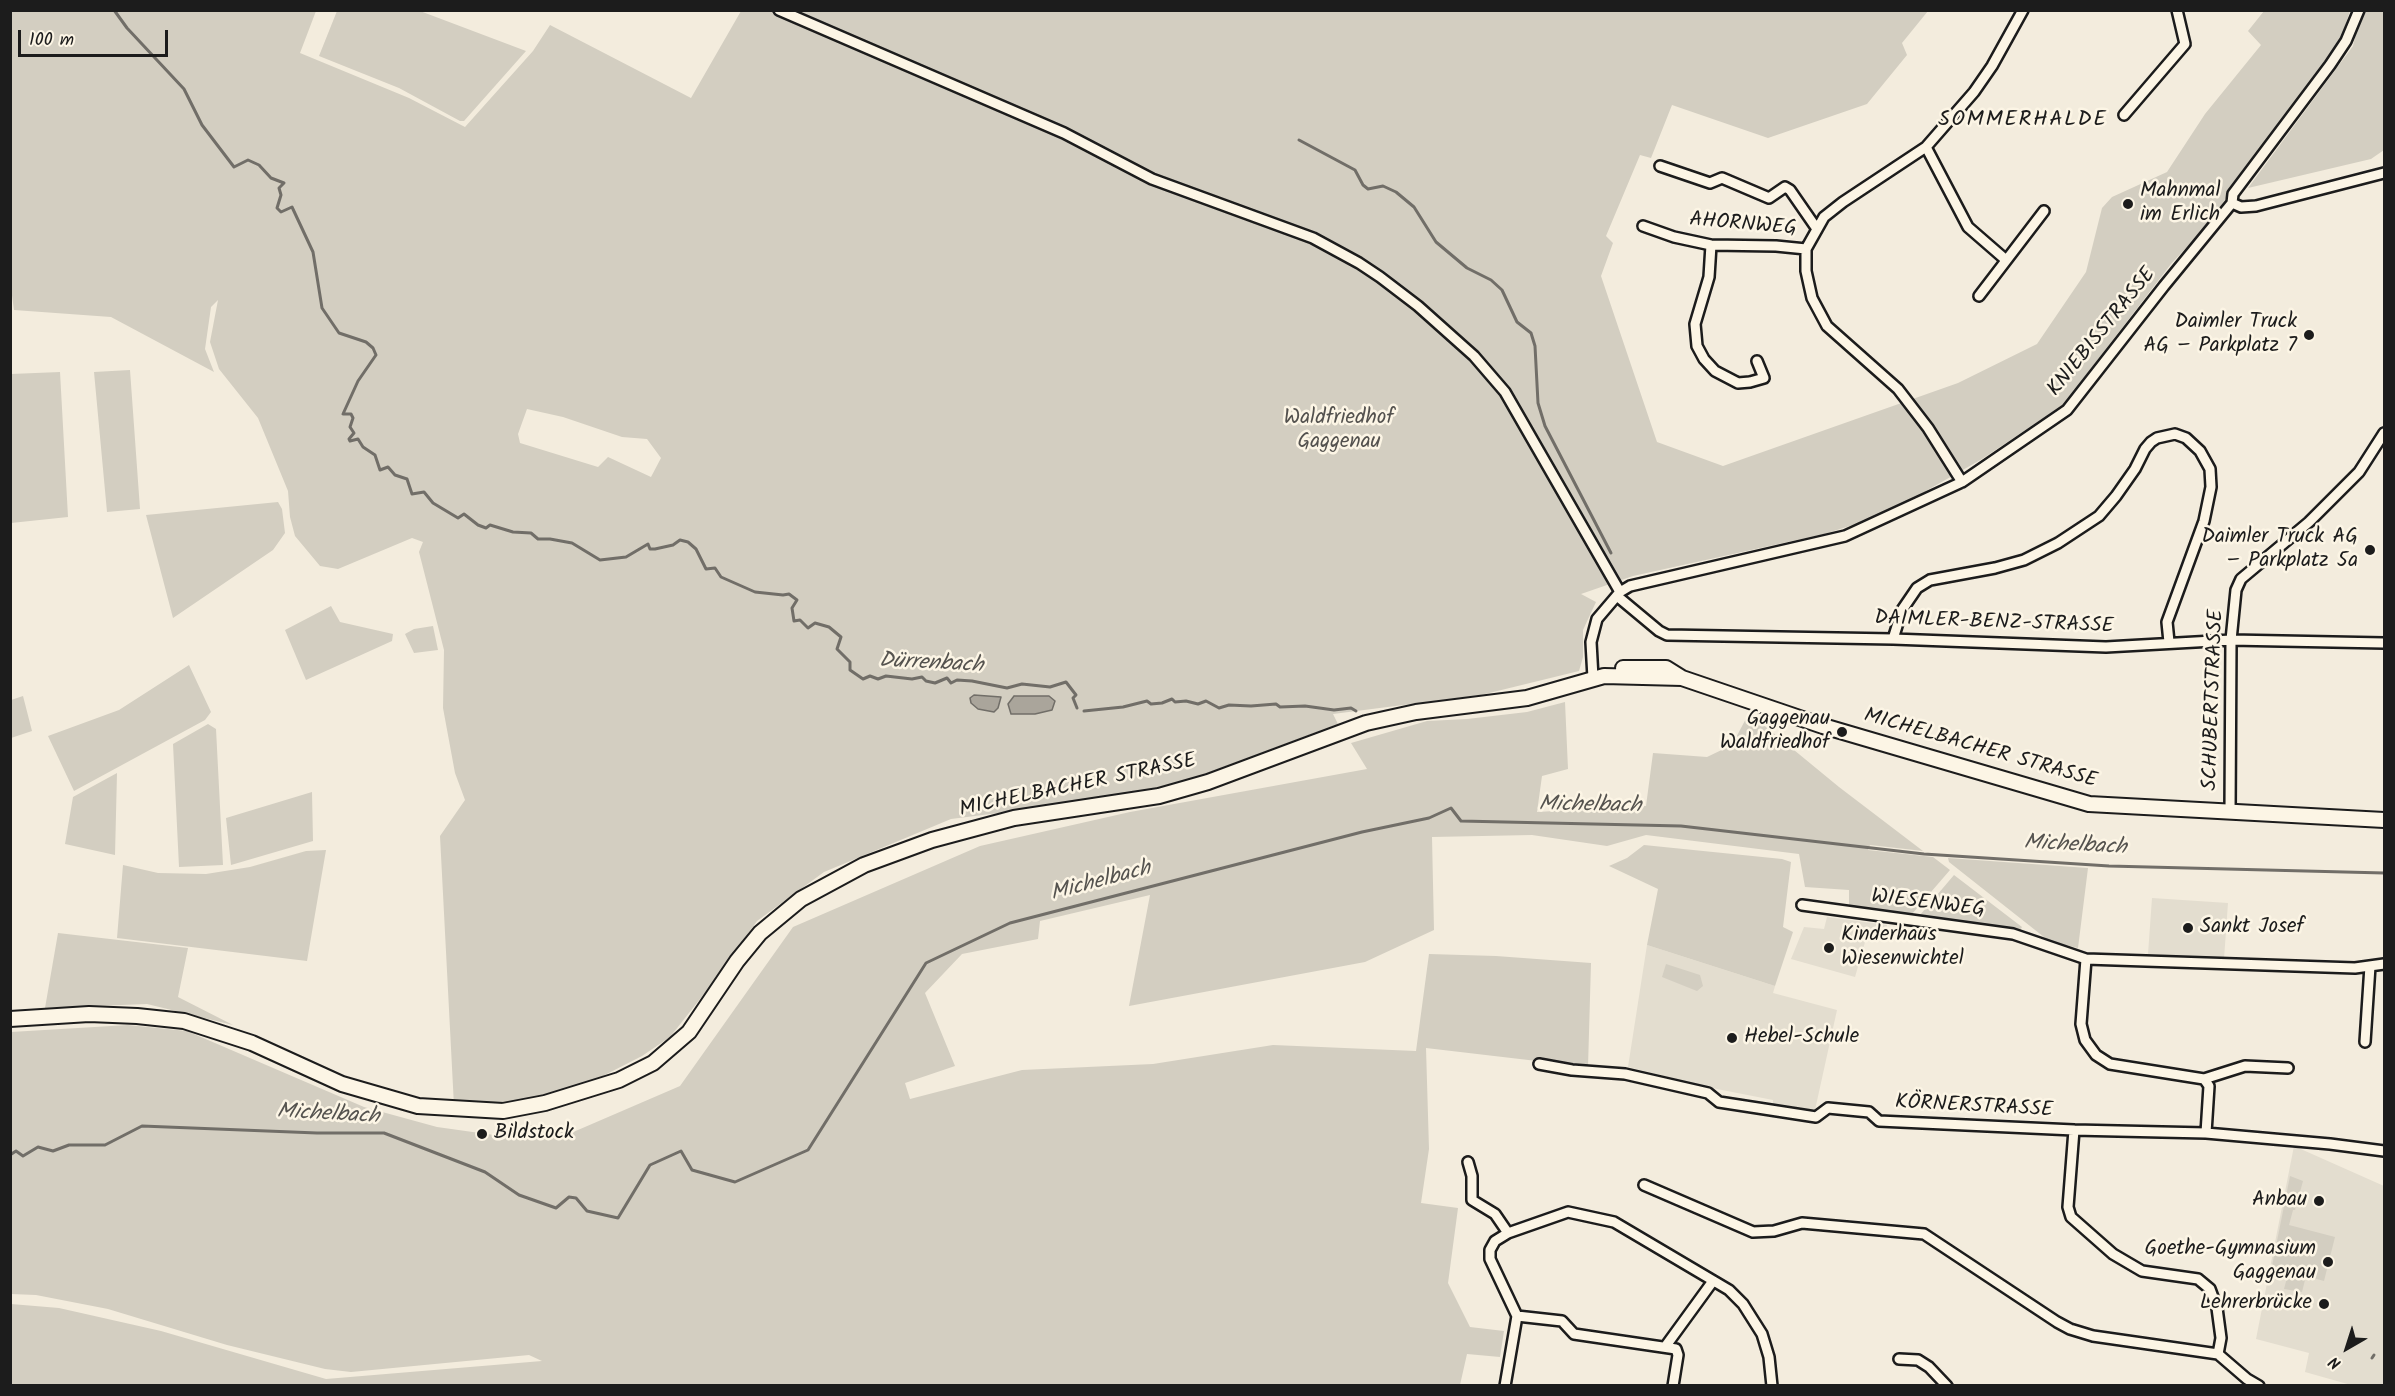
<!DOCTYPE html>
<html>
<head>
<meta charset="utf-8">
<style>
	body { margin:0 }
	#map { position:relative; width:2395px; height:1396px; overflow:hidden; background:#f3ecdd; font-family:Kalam,sans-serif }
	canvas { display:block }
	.frame { position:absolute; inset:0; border:12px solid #1c1c1c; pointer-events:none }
	.north { position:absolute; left:2317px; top:1318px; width:60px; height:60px; -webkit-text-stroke:4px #fcf5e5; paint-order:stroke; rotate:219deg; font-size:16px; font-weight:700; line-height:24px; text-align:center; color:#1c1c1c }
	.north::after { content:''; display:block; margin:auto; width:21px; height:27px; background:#1c1c1c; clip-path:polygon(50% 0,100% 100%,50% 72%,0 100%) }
	.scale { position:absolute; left:18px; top:30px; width:150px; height:27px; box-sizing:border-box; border:3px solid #1c1c1c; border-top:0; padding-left:8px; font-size:18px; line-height:21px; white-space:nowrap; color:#1c1c1c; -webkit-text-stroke:4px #fcf5e5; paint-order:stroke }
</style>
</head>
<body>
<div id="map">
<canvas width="2395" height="1396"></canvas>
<div class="frame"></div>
<div class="north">N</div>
<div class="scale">100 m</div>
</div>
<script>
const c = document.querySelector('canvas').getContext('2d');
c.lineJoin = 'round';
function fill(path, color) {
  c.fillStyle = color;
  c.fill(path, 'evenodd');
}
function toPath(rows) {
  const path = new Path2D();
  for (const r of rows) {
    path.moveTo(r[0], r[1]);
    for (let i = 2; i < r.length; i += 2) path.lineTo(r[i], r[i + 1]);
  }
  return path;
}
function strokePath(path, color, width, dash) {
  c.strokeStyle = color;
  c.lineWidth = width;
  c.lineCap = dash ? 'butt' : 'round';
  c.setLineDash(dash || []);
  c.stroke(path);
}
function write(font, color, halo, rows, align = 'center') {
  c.font = font + ' Kalam,sans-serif';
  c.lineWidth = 5;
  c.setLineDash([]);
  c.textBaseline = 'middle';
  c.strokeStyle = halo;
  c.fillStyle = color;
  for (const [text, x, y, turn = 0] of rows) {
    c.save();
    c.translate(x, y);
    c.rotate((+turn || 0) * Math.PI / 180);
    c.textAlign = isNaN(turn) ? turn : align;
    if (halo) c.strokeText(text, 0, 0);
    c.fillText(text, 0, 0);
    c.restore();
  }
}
fill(toPath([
	[2152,898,2228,903,2224,959,2148,954],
	[1827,917,1887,925,1885,937,1867,935,1855,977,1791,959,1804,927,1824,929],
	[1647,945,1775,986,1773,993,1837,1010,1815,1110,1773,1104,1773,1100,1717,1089,1628,1067],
	[2294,1146,2384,1186,2384,1385,2351,1385,2305,1372,2309,1353,2256,1339]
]), '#e3ddcf');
fill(toPath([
	[10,11,316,11,300,53,409,98,465,127,533,51,550,25,691,98,741,11,1928,11,1902,43,1907,55,1867,104,1768,138,1672,105,1651,158,1640,155,1606,236,1613,243,1601,276,1657,442,1723,466,1958,383,2037,344,2086,272,2102,208,2112,197,2167,172,2205,114,2261,45,2248,31,2264,11,2350,11,2342,35,2307,90,2240,177,2210,222,2171,264,2063,405,1982,459,1882,516,1824,534,1633,576,1581,594,1596,602,1583,630,1583,657,1579,671,1481,695,1333,714,1338,724,1186,781,1093,801,951,819,824,872,757,921,715,980,670,1037,642,1056,589,1083,520,1102,454,1106,440,836,465,800,455,773,443,708,444,650,419,552,423,542,412,538,338,569,320,566,295,536,290,517,288,491,258,418,219,369,210,342,218,300,211,307,205,349,214,372,111,317,14,310,10,281],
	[527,409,563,417,622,437,647,439,661,458,651,477,608,457,598,467,520,443,518,434],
	[337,11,420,11,526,51,464,121,460,121,399,88,319,56],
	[2361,11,2384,11,2384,150,2371,159,2248,188,2353,46],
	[130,370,140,509,107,512,94,372],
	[60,372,68,517,11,523,11,374],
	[278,502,282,509,285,533,273,550,173,618,146,515],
	[331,606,340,622,393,634,392,641,306,680,285,630],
	[433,626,438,650,414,653,405,634,414,629],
	[189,665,211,712,205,720,74,791,48,736,119,710],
	[23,696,32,731,11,738,11,700],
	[1565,702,1568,769,1542,776,1537,812,1646,806,1653,753,1707,757,1732,745,1749,713,1839,787,1923,851,1870,845,1868,850,1933,857,1950,870,1912,914,1849,907,1849,890,1805,887,1799,854,1646,835,1607,846,1532,835,1432,837,1434,930,1365,962,1129,1006,1150,895,1040,921,1038,939,962,954,925,993,955,1066,905,1083,910,1099,1022,1070,1153,1064,1273,1045,1416,1051,1429,954,1496,956,1591,963,1588,1067,1426,1048,1429,1149,1421,1203,1458,1208,1448,1283,1470,1327,1504,1331,1500,1357,1467,1354,1460,1385,11,1385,11,1304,59,1308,161,1331,326,1379,542,1361,529,1355,351,1372,325,1369,227,1345,108,1309,36,1295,11,1294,11,1032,128,1025,187,1031,364,1107,437,1127,494,1135,530,1125,571,1133,680,1086,793,927,980,846,1130,812,1367,769,1351,743,1427,721,1467,719,1527,712],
	[208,724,216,729,223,865,179,867,173,744],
	[117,773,115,855,65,844,73,797],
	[312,792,313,841,231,865,226,818],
	[1644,845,1782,859,1791,862,1783,927,1793,932,1775,986,1647,945,1658,889,1609,866,1627,858],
	[326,850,307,961,117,938,123,865,158,873,206,874,250,867,306,851],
	[1948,858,2088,868,2078,948,2049,941,1949,862],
	[1954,875,2022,927,2020,930,1920,915],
	[58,933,188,948,178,997,233,1025,147,1004,45,1008],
	[1666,964,1700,975,1703,986,1697,991,1662,977],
	[2290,1176,2303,1181,2295,1210,2293,1210,2289,1225,2335,1237,2324,1281,2306,1276,2302,1292,2284,1289,2288,1274,2271,1271]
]), '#d3cec1');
const water = toPath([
	[974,695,1001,697,998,708,994,712,978,709,971,703,970,698,974,695],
	[1014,696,1049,696,1055,701,1052,710,1035,714,1011,714,1008,704,1014,696]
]);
fill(water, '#aaa59b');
strokePath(water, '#716e68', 1.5);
strokePath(toPath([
	[114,10,127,28,184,89,202,125,234,167,248,160,259,165,271,178,284,183,279,188,281,195,277,208,281,212,292,207,313,252,322,308,339,333,366,342,373,348,376,355,358,381,343,414,351,414,353,418,350,427,354,433,349,439,350,441,358,439,363,447,375,455,380,470,388,467,395,475,407,479,412,494,424,492,433,503,458,518,464,514,478,525,486,528,490,525,513,532,531,533,538,539,550,539,572,543,600,560,626,557,648,544,650,549,655,549,673,545,680,540,688,542,696,549,706,569,715,568,721,577,755,592,783,595,789,594,797,600,792,608,794,621,800,620,808,628,815,623,829,627,841,637,837,649,850,662,850,670,863,679,870,676,878,679,886,676,912,679,922,677,926,681,935,683,947,678,951,683,957,680,972,681,1007,688,1022,684,1050,687,1066,682,1076,695,1073,698,1077,708],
	[1299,140,1355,170,1363,185,1368,189,1383,186,1396,192,1414,207,1436,242,1467,268,1491,280,1502,290,1517,322,1531,333,1535,346,1538,403,1545,426,1611,553],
	[1084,711,1123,707,1147,701,1151,704,1162,703,1172,699,1175,702,1186,701,1198,704,1206,701,1219,708,1229,705,1251,706,1276,704,1280,707,1305,706,1334,710,1351,708,1356,711],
	[10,1155,16,1151,23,1156,38,1147,53,1151,69,1145,105,1145,142,1126,317,1133,384,1133,485,1172,519,1195,556,1208,569,1197,576,1198,587,1211,618,1218,650,1165,681,1151,692,1170,735,1182,808,1150,926,963,1010,923,1362,832,1429,818,1451,808,1461,821,1681,826,1924,854,2109,866,2384,873],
	[2372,1358,2374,1355]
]), '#716e68', 3);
const minor = toPath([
	[779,10,1064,133,1152,179,1313,238,1359,263,1380,277,1418,306,1474,356,1505,392,1620,592],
	[2124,115,2185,44,2177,10],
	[1926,147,1968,227,2006,260],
	[1660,166,1710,183,1722,178,1769,198,1785,187,1790,190,1817,229],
	[2232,203,2241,207,2256,206,2384,173],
	[1643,226,1674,237,1711,245,1776,246,1806,249],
	[1711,245,1709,277,1695,324,1697,346,1704,359,1715,371,1738,383,1750,382,1764,378,1757,361],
	[1979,296,2044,211],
	[1962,482,1928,428,1898,389,1827,326,1812,298,1806,271,1806,249,1824,217,1843,202,1926,147,1974,92,1992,66,2023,10],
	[1617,596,1659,631,1667,635,1893,639,2106,647,2231,640,2384,643],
	[1893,639,1902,610,1917,588,1930,580,1995,568,2024,560,2058,543,2099,516,2116,496,2135,469,2145,449,2151,442,2157,438,2175,434,2186,438,2200,451,2210,469,2211,487,2204,521,2167,622,2169,642],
	[1593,678,1591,642,1597,619,1620,592,1630,586,1845,536,1962,482,2067,410,2164,286,2232,203,2233,194,2330,65,2346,41,2359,10],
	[2230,812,2231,640,2236,590,2241,579,2309,522,2359,472,2384,433],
	[1802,905,2013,934,2086,959,2355,968,2384,964],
	[2086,959,2081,1024,2085,1040,2096,1055,2110,1064,2204,1079,2209,1086,2206,1133],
	[2365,1042,2370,966],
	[1539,1064,1572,1070,1625,1074,1708,1093,1719,1102,1816,1117,1828,1108,1869,1112,1879,1121,2074,1130,2206,1133,2330,1144,2384,1151],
	[2204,1079,2245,1066,2288,1068],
	[2074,1130,2068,1207,2071,1217,2113,1254,2142,1271,2198,1279,2210,1289,2217,1308,2221,1338,2218,1354],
	[1468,1162,1472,1176,1472,1200,1495,1214,1508,1233],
	[1644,1185,1753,1232,1774,1231,1802,1223,1924,1234,2057,1322,2070,1329,2093,1336,2218,1354,2247,1379,2259,1386],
	[1517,1316,1562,1321,1574,1334,1676,1349,1678,1355,1673,1386],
	[1665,1347,1713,1281],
	[1899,1359,1918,1360,1929,1367,1947,1386],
	[1505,1386,1517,1316,1490,1259,1490,1250,1495,1241,1508,1233,1568,1212,1614,1222,1729,1290,1743,1304,1762,1334,1769,1357,1772,1386]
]);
const secondary = toPath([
	[1623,668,1666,668,1682,678,1823,726,2089,804,2384,820],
	[10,1019,89,1014,137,1016,184,1021,252,1043,342,1084,418,1106,503,1111,545,1103,619,1080,653,1063,689,1032,737,961,760,933,801,899,864,865,932,840,1014,818,1159,796,1208,782,1366,723,1416,712,1527,698,1604,676,1682,678]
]);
strokePath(minor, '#1c1c1c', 14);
strokePath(secondary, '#1c1c1c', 18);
strokePath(minor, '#fcf5e5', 9);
strokePath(secondary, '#fcf5e5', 14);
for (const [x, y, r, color] of [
	[2128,204,6,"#1c1c1c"],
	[2309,335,6,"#1c1c1c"],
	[2370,550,6,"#1c1c1c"],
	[1842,732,6,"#1c1c1c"],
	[2188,928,6,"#1c1c1c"],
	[1829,948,6,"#1c1c1c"],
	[1732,1038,6,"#1c1c1c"],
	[482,1134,6,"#1c1c1c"],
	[2319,1201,6,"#1c1c1c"],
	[2328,1262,6,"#1c1c1c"],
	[2324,1304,6,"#1c1c1c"]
]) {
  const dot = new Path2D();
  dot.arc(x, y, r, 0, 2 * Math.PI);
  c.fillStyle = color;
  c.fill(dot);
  strokePath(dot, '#fcf5e5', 2);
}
write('21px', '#1c1c1c', '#fcf5e5', [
	["Mahnmal",2140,192,"left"],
	["im Erlich",2140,216,"left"],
	["Daimler Truck",2297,323],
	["AG − Parkplatz 7",2297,347],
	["Daimler Truck AG",2358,538],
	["− Parkplatz 5a",2358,562],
	["Gaggenau",1830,720],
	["Waldfriedhof",1830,744],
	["Sankt Josef",2200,928,"left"],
	["Kinderhaus",1841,936,"left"],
	["Wiesenwichtel",1841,960,"left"],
	["Hebel-Schule",1744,1038,"left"],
	["Bildstock",494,1134,"left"],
	["Anbau",2307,1201],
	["Goethe-Gymnasium",2316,1250],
	["Gaggenau",2316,1274],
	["Lehrerbrücke",2312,1304]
], 'right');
write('21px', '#1c1c1c', '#fcf5e5', [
	["AHORNWEG",1743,226,5],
	["KNIEBISSTRASSE",2103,333,-51],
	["DAIMLER-BENZ-STRASSE",1994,624,2],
	["SCHUBERTSTRASSE",2215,700,-88],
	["MICHELBACHER STRASSE",1980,750,16],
	["MICHELBACHER STRASSE",1078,787,-12],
	["WIESENWEG",1928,905,7],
	["KÖRNERSTRASSE",1974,1108,3]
]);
write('21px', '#53514e', '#fcf5e5', [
	["Waldfriedhof",1339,419],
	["Gaggenau",1339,443]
]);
c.letterSpacing = '1.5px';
write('22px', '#1c1c1c', '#fcf5e5', [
	["SOMMERHALDE",2023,121]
]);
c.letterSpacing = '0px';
write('italic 22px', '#55534f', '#fcf5e5', [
	["Dürrenbach",931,665,3],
	["Michelbach",1590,807,1],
	["Michelbach",2075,847,3],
	["Michelbach",1101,883,-15],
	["Michelbach",328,1116,3]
]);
</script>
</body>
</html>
